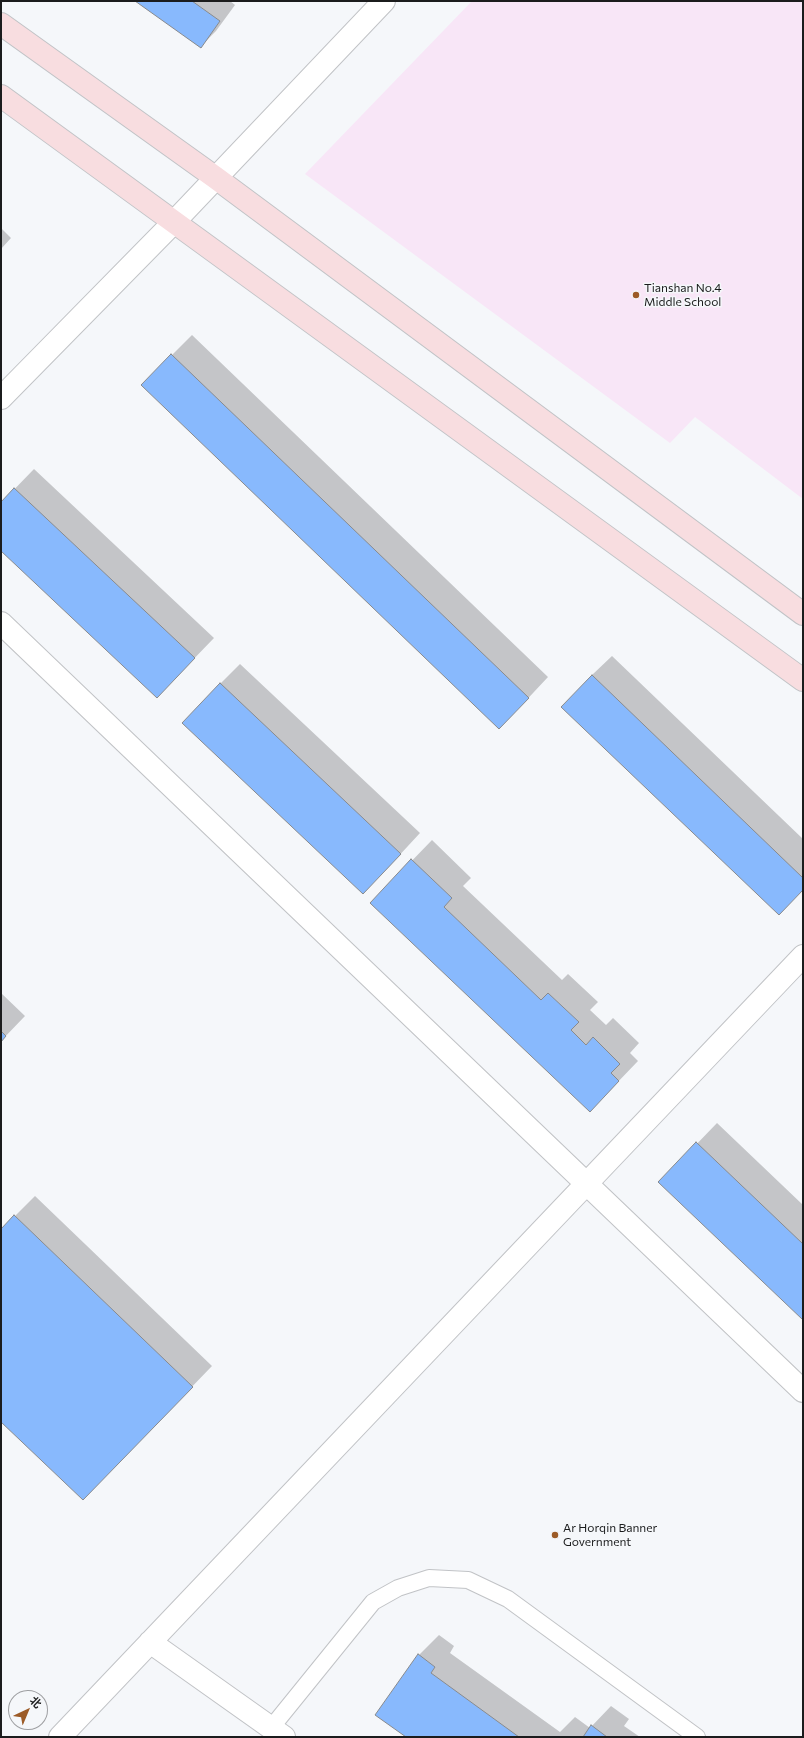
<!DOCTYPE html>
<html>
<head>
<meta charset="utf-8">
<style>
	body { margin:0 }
	#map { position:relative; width:804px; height:1738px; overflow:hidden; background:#f5f7fa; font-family:Commissioner,"Noto Sans SC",sans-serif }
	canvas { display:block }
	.frame { position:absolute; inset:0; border:2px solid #1b1c1d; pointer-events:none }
	.north { position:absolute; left:8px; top:1690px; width:40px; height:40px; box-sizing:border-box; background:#f5f7fa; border:1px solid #9e9fa2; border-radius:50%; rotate:44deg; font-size:11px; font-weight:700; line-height:16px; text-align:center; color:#1b1c1d }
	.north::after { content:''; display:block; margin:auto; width:14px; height:18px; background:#9c5b27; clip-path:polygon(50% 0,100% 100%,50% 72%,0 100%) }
</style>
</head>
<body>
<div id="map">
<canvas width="804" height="1738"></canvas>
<div class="frame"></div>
<div class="north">北</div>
</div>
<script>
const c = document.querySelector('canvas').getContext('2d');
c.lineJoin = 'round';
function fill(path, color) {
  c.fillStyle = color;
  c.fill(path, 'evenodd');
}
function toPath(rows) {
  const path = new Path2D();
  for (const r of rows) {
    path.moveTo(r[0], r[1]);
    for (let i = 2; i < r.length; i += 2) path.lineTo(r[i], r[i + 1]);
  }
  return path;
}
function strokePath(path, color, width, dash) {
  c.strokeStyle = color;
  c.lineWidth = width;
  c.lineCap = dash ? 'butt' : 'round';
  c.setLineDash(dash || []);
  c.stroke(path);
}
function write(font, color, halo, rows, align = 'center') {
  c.font = font + ' Commissioner,sans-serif';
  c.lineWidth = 3;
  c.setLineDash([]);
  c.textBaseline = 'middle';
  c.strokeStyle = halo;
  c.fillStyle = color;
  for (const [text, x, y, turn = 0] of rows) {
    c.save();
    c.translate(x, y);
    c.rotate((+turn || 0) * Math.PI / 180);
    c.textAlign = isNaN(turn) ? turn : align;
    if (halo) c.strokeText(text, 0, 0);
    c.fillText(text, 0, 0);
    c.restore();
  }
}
fill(toPath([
	[472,1,803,1,803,499,695,417,670,443,305,174]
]), '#f8e6f7');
fill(toPath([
	[136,1,230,1,235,5,216,31,200,47],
	[1,228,11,238,1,249],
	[192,335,548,677,519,708,142,385],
	[34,469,214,638,157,697,1,549,1,503],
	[612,656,803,839,803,889,592,675],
	[240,664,420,833,383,873,220,684],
	[432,840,471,878,463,886,562,980,568,974,598,1002,590,1010,606,1025,613,1018,639,1043,630,1053,638,1061,590,1111,371,903],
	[1,993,25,1016,1,1041],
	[717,1123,803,1205,803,1319,660,1182],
	[35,1196,212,1366,103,1479,1,1420,1,1230],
	[439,1635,454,1646,450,1653,560,1732,575,1717,590,1728,611,1706,629,1719,624,1726,640,1737,408,1737,419,1655]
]), '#0003');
const building = toPath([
	[135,1,192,1,220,21,201,48,135,1],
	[171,354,529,698,499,729,141,385,171,354],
	[14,488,195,658,157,698,1,551,1,502,14,488],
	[592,675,803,878,803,890,779,915,561,707,592,675],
	[220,683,401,854,363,894,182,723,220,683],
	[411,859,452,898,444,907,541,1000,548,993,579,1022,571,1030,586,1045,593,1037,620,1064,611,1073,619,1081,590,1112,370,903,411,859],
	[1,1031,6,1036,1,1042,1,1031],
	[696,1142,803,1244,803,1320,658,1182,696,1142],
	[14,1215,193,1387,83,1500,1,1422,1,1229,14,1215],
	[418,1654,435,1667,431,1673,519,1737,406,1737,375,1715,418,1654],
	[591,1725,607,1737,583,1737,591,1725]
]);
fill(building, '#88b9fd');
strokePath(building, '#888a8d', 1);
const service = toPath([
	[271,1728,373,1602,398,1588,429,1578,468,1580,508,1599,697,1737]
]);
const minor = toPath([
	[1,623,803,1391],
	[150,1642,284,1737],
	[60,1737,803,956]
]);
const tertiary = toPath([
	[1,398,174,222,384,1]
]);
const secondary = toPath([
	[1,24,216,178,803,614],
	[1,96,803,680]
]);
strokePath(service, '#c1c3c6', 18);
strokePath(minor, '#c1c3c6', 24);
strokePath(tertiary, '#c1c3c6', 24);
strokePath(secondary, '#c1c3c6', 24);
strokePath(service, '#fff', 16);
strokePath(minor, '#fff', 22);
strokePath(tertiary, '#fff', 22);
strokePath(secondary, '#f8dde0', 22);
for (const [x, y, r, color] of [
	[636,295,4,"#9c5b27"],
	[555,1535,4,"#9c5b27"]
]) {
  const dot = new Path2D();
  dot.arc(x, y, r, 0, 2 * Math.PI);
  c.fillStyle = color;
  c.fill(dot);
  strokePath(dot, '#f5f7fa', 1.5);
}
write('12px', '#1b1c1d', '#f5f7fa', [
	["Tianshan No.4",644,288],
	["Middle School",644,302],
	["Ar Horqin Banner",563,1528],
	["Government",563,1542]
], 'left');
</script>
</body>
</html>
